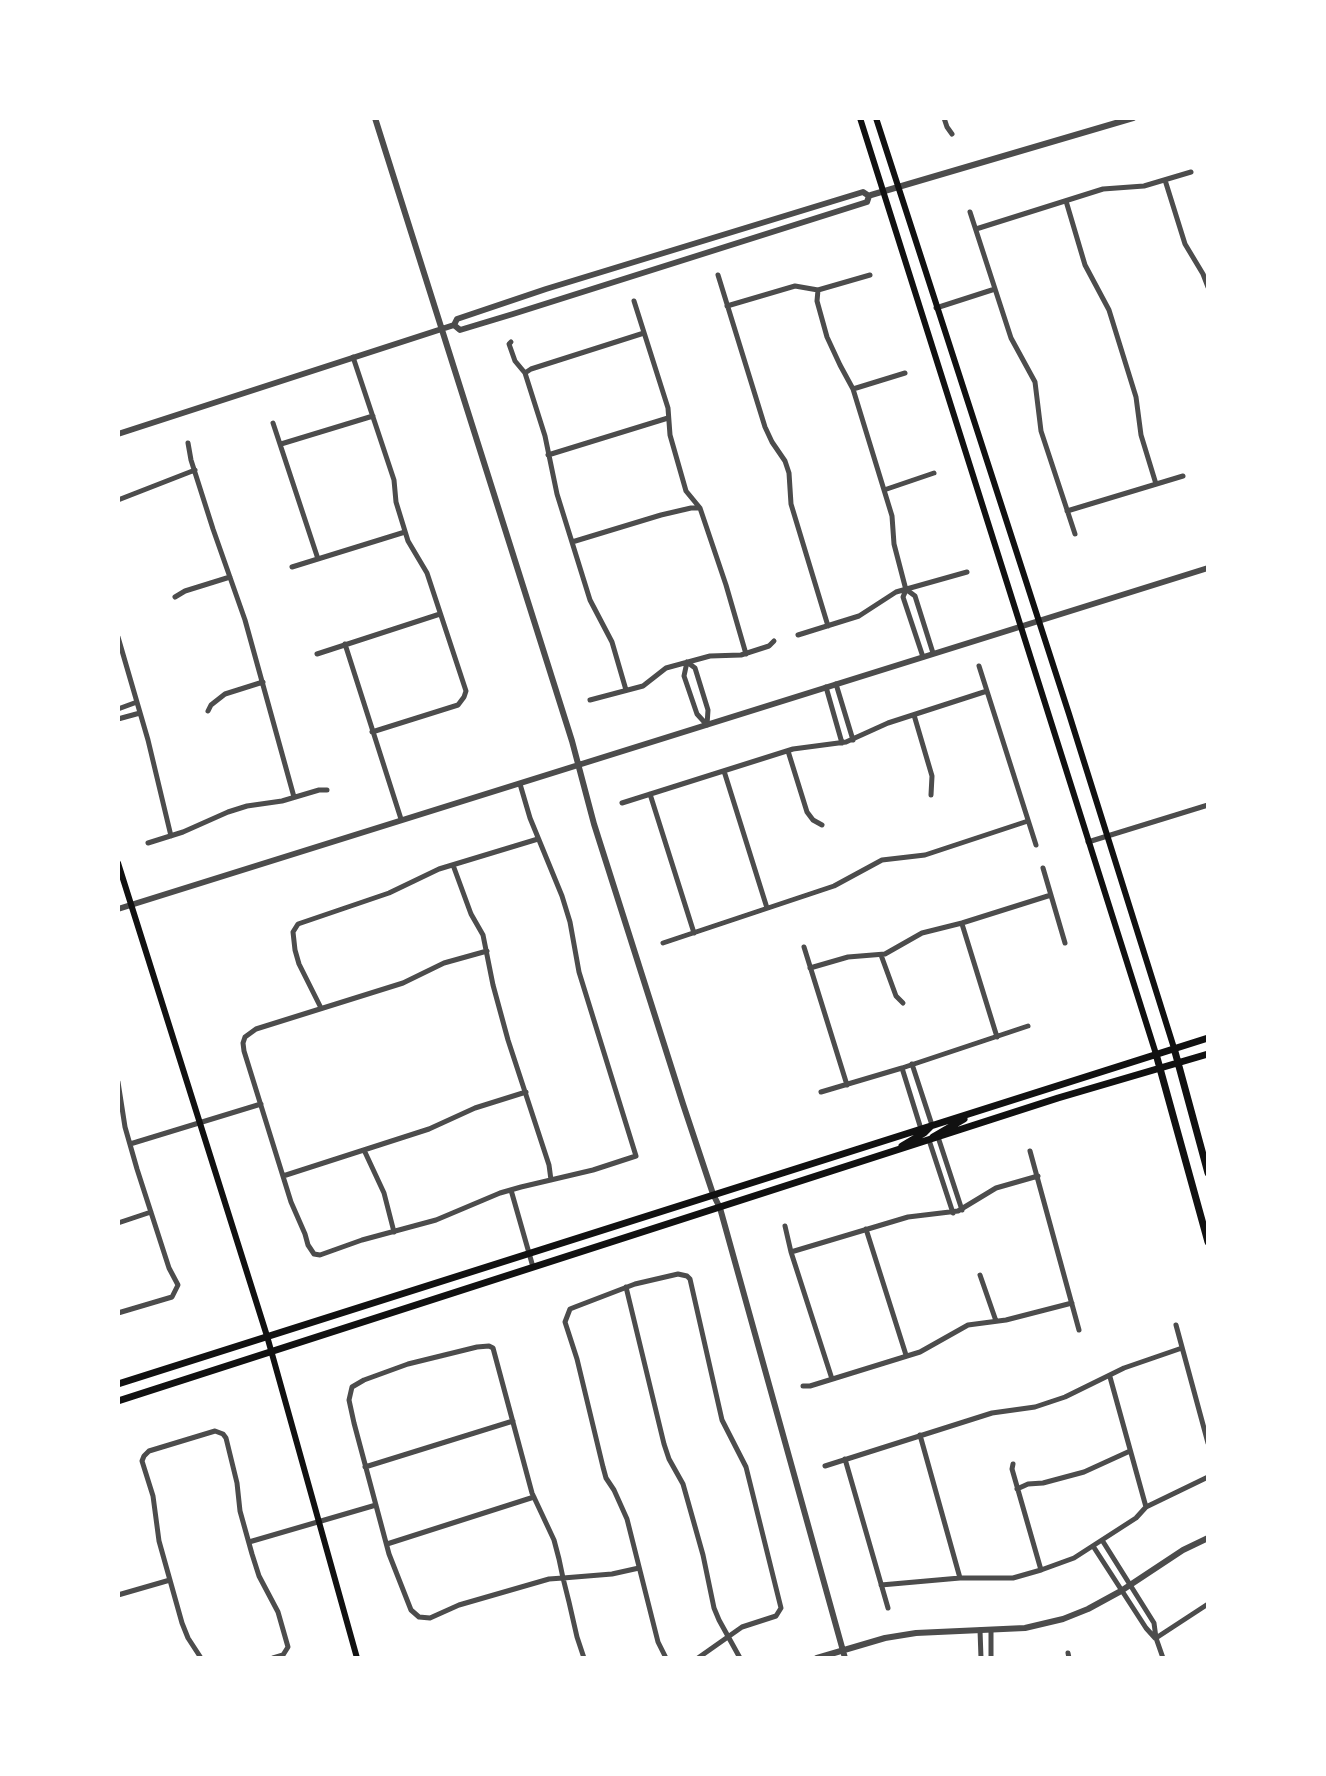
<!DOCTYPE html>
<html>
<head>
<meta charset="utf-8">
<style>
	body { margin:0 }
	#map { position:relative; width:1326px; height:1776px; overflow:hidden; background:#fff; font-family:"DM Sans",sans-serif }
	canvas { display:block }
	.frame { position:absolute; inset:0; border:120px solid #fff; pointer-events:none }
</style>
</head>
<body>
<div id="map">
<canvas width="1326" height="1776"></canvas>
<div class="frame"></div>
</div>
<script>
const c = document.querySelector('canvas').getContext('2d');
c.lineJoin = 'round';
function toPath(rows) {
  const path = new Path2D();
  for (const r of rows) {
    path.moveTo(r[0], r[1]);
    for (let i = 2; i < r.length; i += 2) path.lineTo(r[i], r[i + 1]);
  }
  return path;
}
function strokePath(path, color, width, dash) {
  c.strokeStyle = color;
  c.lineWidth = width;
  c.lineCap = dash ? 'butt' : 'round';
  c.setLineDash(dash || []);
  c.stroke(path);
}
strokePath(toPath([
	[944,118,947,127,952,134],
	[1165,180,1185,244,1203,274,1208,287],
	[1066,201,1085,265,1109,310,1136,397,1141,435,1156,484],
	[970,212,1011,338,1035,382,1041,431,1075,534],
	[976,229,1103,189,1144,186,1191,172],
	[718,275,765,427,772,442,785,461,789,473,791,504,828,626],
	[818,290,817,301,827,337,840,365,853,389,892,516,894,544,906,590,903,597,923,657],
	[634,301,668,408,670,435,686,491,700,508,726,585,746,654],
	[727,306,795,286,818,290,870,275],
	[936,308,995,289],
	[511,342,509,344,515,361,525,373,545,436,557,494,590,600,612,642,626,690],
	[353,357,394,480,396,502,408,541,427,573,466,691,464,697,458,705,372,732],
	[525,373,531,369,644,333],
	[853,389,905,373],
	[273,423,318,559],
	[188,443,191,460,213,529,245,620,294,797],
	[281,444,373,416],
	[548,455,668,418],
	[884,490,934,473],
	[118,500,195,470],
	[1067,511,1183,476],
	[572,542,661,515,691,508,699,508],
	[292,567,405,532],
	[907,590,915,596,933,653],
	[175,597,185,591,230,577],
	[798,635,859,616,896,592,967,572],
	[118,637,148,740,171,836],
	[345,644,401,819],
	[317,654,440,614],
	[687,662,695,668,708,710,707,725,697,714,684,676,687,662],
	[979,666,1036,845],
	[836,684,853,740],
	[826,687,842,743],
	[590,700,643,686,666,668,710,656,741,655,769,646,774,641],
	[118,709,137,702],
	[208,711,211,705,225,694,263,682],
	[914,715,932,776,931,795],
	[118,719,140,713],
	[788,751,807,812,813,820,822,825],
	[724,771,767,908],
	[650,794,694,933],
	[622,803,793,749,846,742,888,723,987,691],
	[1088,842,1208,805],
	[148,843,183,832,228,812,247,806,282,801,319,790,327,790],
	[453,865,471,914,483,935,493,985,508,1040,549,1165,551,1180],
	[1043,868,1065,943],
	[962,924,997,1037],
	[663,943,834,886,882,860,925,855,1028,821],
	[804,947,847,1085],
	[487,951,444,963,403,983,256,1029,245,1037,243,1043,244,1051,291,1202,305,1234,308,1245,314,1254,320,1255,362,1240,436,1220,500,1193,521,1187,593,1170,636,1156,579,972,570,922,562,896,530,818,520,784],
	[881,955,896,996,903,1003],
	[810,968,848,957,885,954,922,933,962,923,1051,895],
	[321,1008,299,964,295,950,293,932,298,924,389,893,439,869,538,839],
	[912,1064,932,1125],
	[902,1068,921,1129],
	[118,1082,125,1127,137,1169,169,1268,178,1285,172,1297,118,1313],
	[821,1092,902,1068,1028,1026],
	[938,1137,962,1210],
	[929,1140,953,1213],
	[130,1144,261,1104],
	[364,1150,384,1193,394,1232],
	[1030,1151,1079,1330],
	[283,1176,429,1129,475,1108,526,1092],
	[511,1190,533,1267],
	[118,1223,151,1212],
	[785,1226,791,1252,832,1379],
	[866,1229,906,1355],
	[791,1252,908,1217,958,1211,996,1188,1038,1176],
	[980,1275,996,1321],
	[626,1287,664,1444,669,1459,683,1484,703,1555,714,1608,719,1620,740,1658],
	[1176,1325,1208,1443],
	[1110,1377,1146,1507],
	[803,1386,810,1386,920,1352,968,1325,1006,1320,1072,1303],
	[920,1435,960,1578],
	[845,1459,888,1608],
	[1013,1464,1012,1469,1041,1570],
	[825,1466,992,1413,1035,1407,1065,1397,1124,1368,1182,1348],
	[365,1467,513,1421],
	[1017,1489,1028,1484,1043,1483,1084,1472,1130,1451],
	[1102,1540,1154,1623,1156,1638,1163,1658],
	[249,1542,376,1505],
	[387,1544,534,1497],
	[1093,1546,1146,1628,1155,1638],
	[881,1585,960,1578,1013,1578,1041,1570,1074,1558,1136,1518,1146,1507,1208,1477],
	[118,1595,170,1580],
	[980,1630,981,1658],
	[991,1630,991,1658],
	[1156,1638,1208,1604],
	[1068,1653,1069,1658],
	[201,1658,188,1638,182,1623,159,1541,153,1496,142,1461,144,1456,149,1451,215,1431,223,1434,226,1438,237,1483,240,1511,252,1554,259,1576,278,1612,288,1647,283,1655,273,1658],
	[584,1658,577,1637,569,1602,563,1578,559,1559,554,1540,532,1493,493,1348,489,1346,477,1347,408,1364,364,1380,352,1387,349,1400,354,1423,389,1554,411,1610,419,1617,430,1618,459,1605,549,1579,563,1578,612,1574,639,1568],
	[666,1658,658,1642,627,1519,614,1490,606,1478,603,1467,577,1359,565,1322,570,1309,575,1307,635,1284,678,1274,687,1276,690,1279,722,1420,746,1467,781,1608,776,1616,742,1627,698,1658]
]), '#4c4c4c', 5);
strokePath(toPath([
	[375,118,572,741,594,824,683,1104,713,1194,720,1208,845,1658],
	[871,195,1133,118],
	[118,434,454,325,457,319,546,289,863,192,869,196,867,202,513,314,460,330,454,325],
	[118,909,1208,568],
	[817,1658,885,1638,916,1633,1025,1628,1063,1619,1088,1609,1121,1591,1183,1550,1208,1538]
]), '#4c4c4c', 6);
strokePath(toPath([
	[860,118,1156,1054],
	[876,118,1069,714,1174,1048],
	[118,863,267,1336,357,1658]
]), '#111', 6);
strokePath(toPath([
	[1174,1048,1208,1173],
	[1156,1054,1208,1242],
	[933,1137,964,1119],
	[902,1146,924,1133,931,1126],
	[118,1384,1208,1038],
	[118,1401,1058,1098,1208,1054]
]), '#111', 7);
</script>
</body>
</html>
